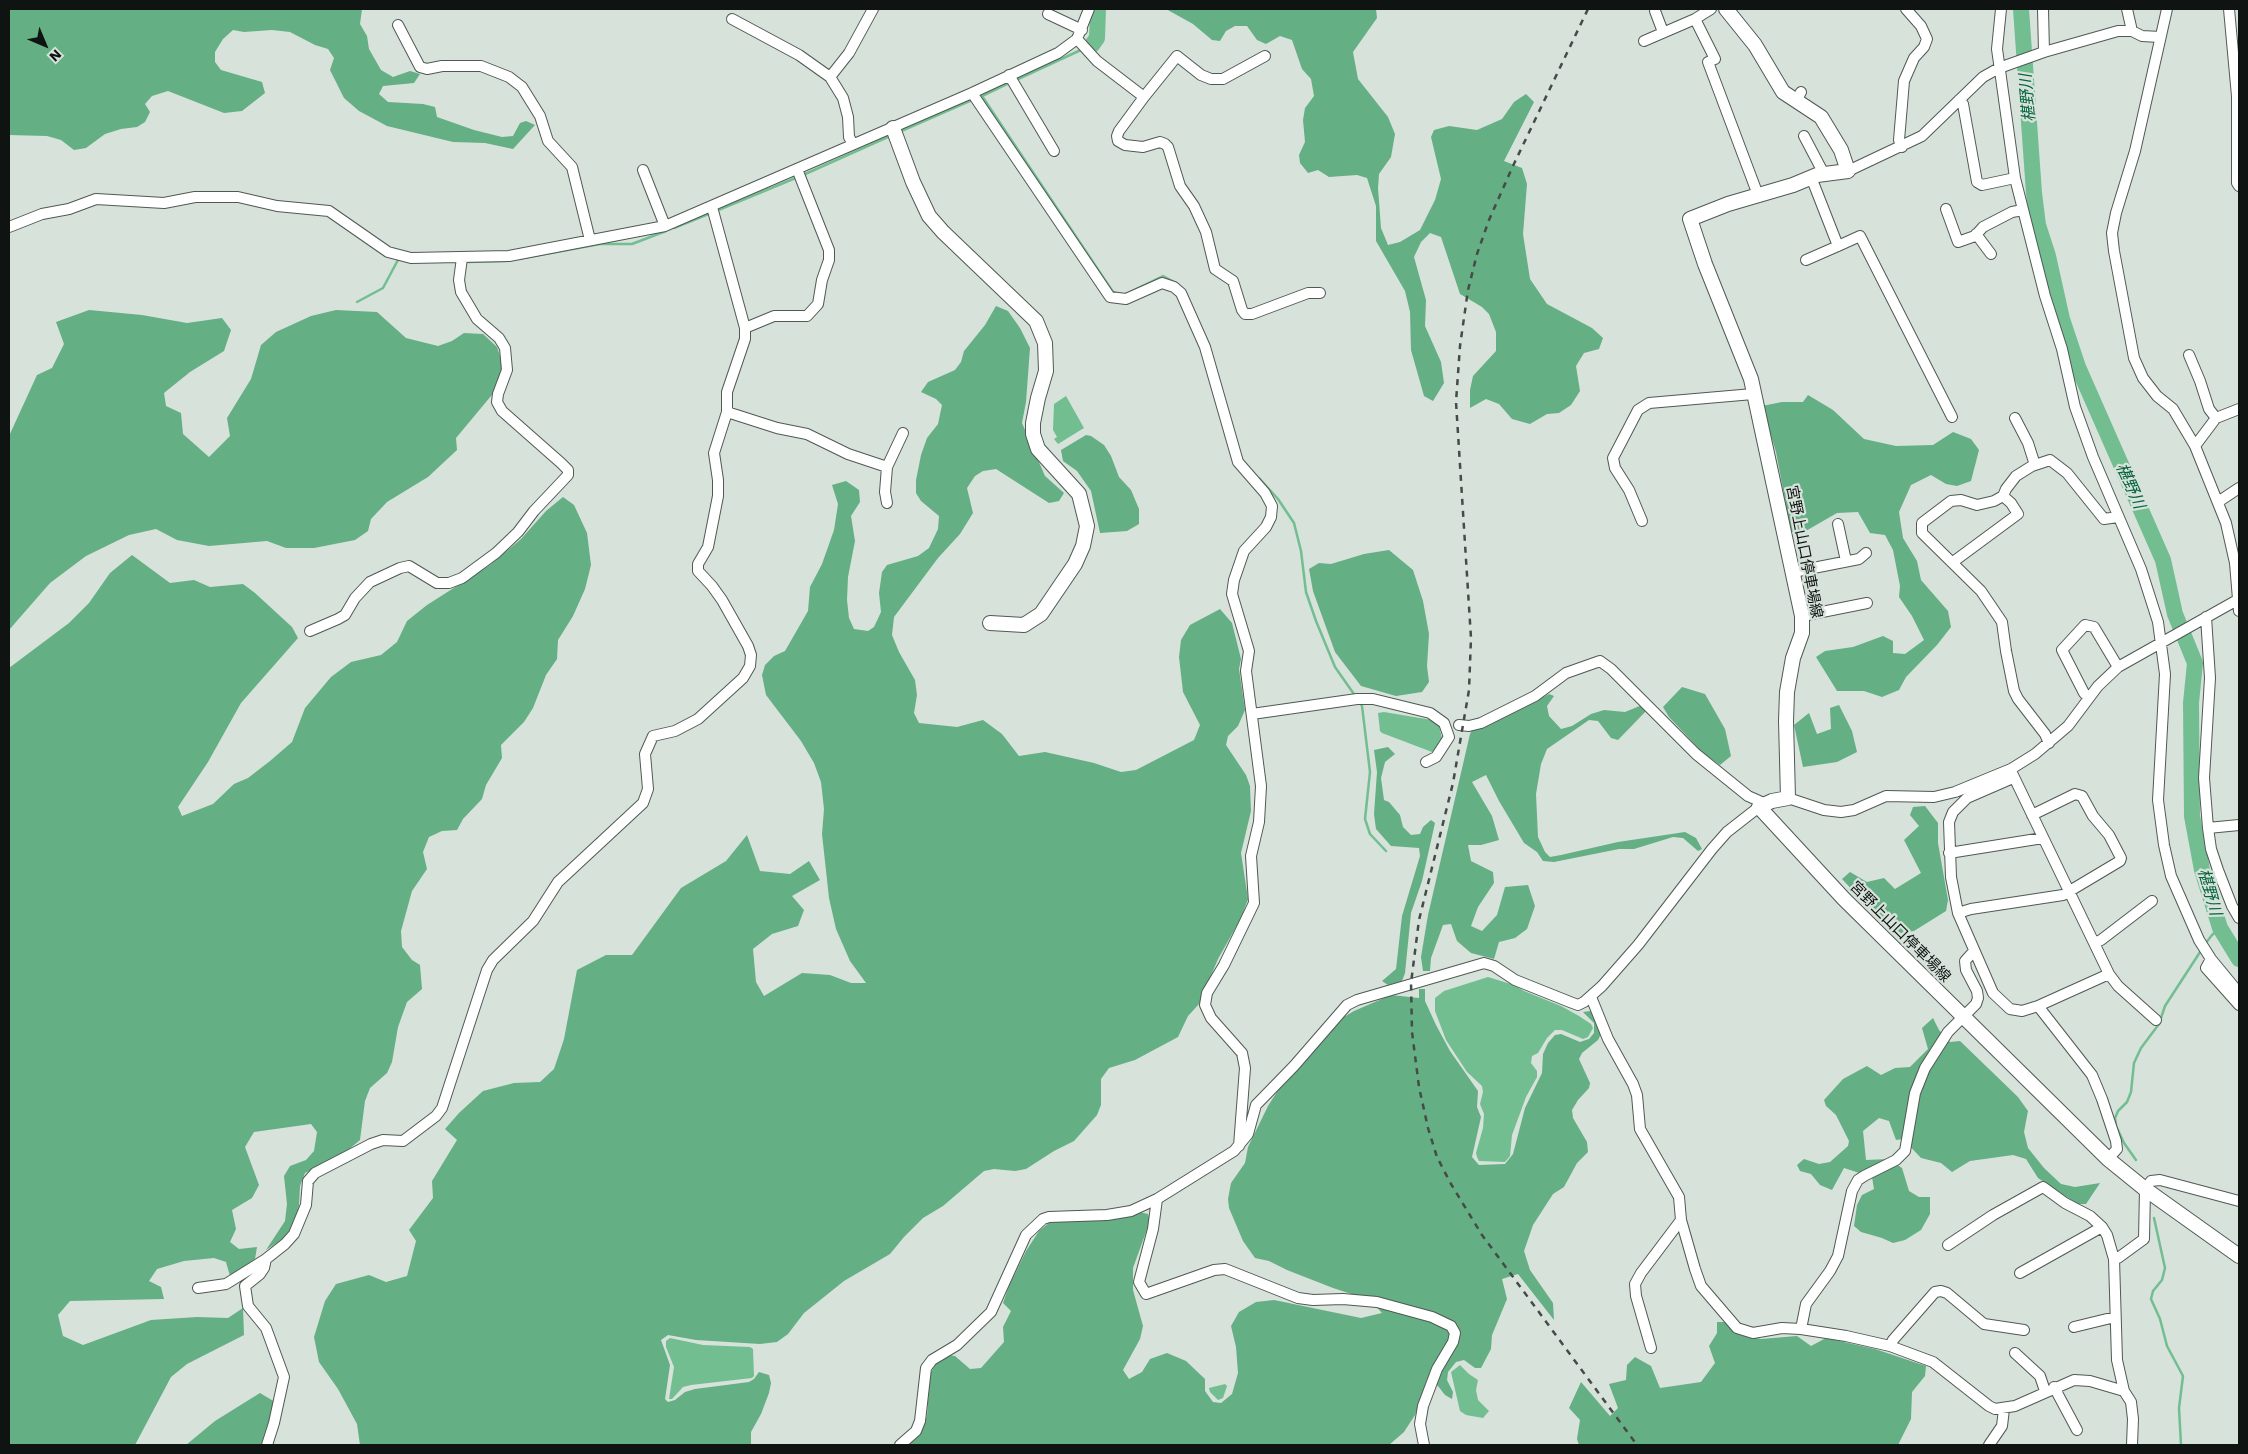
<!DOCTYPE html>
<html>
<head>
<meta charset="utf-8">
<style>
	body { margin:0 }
	#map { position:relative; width:2248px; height:1454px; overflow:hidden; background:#d7e2db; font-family:"Work Sans",sans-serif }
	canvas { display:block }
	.frame { position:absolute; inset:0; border:10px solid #0f1311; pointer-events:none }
	.north { position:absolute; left:20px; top:20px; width:50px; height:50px; -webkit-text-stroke:4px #d7e2db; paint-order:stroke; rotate:135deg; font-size:14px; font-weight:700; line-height:20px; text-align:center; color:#0f1311 }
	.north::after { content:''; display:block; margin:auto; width:18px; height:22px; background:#0f1311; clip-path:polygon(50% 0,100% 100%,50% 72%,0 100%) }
</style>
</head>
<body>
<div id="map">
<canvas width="2248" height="1454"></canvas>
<div class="frame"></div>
<div class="north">N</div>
</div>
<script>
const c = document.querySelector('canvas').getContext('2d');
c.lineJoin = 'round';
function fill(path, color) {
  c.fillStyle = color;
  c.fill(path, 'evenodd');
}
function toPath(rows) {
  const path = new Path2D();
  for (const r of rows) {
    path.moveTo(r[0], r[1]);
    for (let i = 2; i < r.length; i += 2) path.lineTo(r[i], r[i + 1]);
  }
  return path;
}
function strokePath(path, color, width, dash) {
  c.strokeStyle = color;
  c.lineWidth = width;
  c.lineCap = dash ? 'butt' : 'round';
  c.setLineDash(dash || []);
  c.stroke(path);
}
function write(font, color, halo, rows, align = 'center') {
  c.font = font + ' "Work Sans","Noto Sans JP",sans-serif';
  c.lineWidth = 4.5;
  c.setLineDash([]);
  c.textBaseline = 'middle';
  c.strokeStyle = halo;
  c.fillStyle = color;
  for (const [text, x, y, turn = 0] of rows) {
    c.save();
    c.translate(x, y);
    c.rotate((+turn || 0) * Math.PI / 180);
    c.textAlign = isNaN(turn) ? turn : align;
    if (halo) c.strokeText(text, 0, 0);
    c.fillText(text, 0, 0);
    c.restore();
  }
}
fill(toPath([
	[9,9,362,9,360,24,367,36,369,49,381,70,393,77,410,71,420,74,414,83,383,86,379,94,388,102,423,104,435,107,437,117,474,130,502,137,513,136,520,123,526,121,535,125,513,149,485,143,453,142,387,126,359,111,344,98,330,70,334,58,328,49,315,45,290,32,272,30,244,32,233,30,223,39,215,52,215,62,221,70,262,82,265,93,242,111,224,113,168,91,152,96,145,104,150,112,145,122,137,127,121,129,105,134,86,148,74,150,61,140,47,136,9,135],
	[1166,9,1376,9,1377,18,1353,52,1358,79,1388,117,1395,134,1391,157,1379,174,1378,188,1381,228,1388,245,1400,242,1420,230,1435,200,1441,179,1431,137,1434,130,1449,126,1477,130,1502,119,1514,102,1526,94,1534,102,1504,161,1522,168,1527,184,1523,234,1530,279,1547,304,1592,328,1603,338,1599,349,1584,353,1576,366,1580,391,1571,405,1559,413,1547,414,1530,424,1512,419,1499,404,1486,399,1470,408,1470,390,1473,376,1496,351,1496,332,1489,314,1482,307,1460,294,1441,237,1430,233,1421,242,1414,257,1426,300,1425,326,1441,362,1444,383,1433,401,1424,396,1411,350,1410,312,1405,291,1376,241,1376,206,1367,178,1357,175,1329,177,1318,170,1308,173,1300,163,1299,155,1305,142,1303,120,1305,108,1314,96,1311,79,1302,69,1292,40,1280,36,1266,44,1257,40,1247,26,1235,26,1226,31,1220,41,1212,40,1193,24],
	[996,306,1008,311,1020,328,1030,348,1026,402,1022,423,1045,476,1064,493,1059,501,1049,503,996,469,983,471,975,476,967,488,973,513,960,534,938,558,894,617,892,635,899,652,915,680,917,695,914,713,919,723,957,727,983,720,1002,734,1019,756,1045,752,1094,763,1121,772,1136,770,1194,740,1200,725,1183,692,1179,657,1181,640,1190,625,1220,609,1232,623,1241,659,1239,669,1245,710,1238,726,1228,736,1226,745,1246,775,1250,786,1251,811,1241,853,1248,899,1241,918,1218,959,1199,1004,1188,1016,1178,1037,1135,1060,1109,1068,1101,1079,1101,1105,1097,1115,1074,1141,1054,1151,1026,1169,1015,1171,994,1169,984,1171,943,1206,923,1218,904,1237,890,1254,844,1281,804,1313,788,1334,777,1342,760,1344,696,1340,668,1335,661,1340,670,1365,665,1399,668,1402,675,1400,685,1392,695,1389,749,1382,754,1379,759,1372,769,1375,771,1383,769,1393,761,1414,751,1432,751,1445,360,1445,357,1424,338,1389,319,1362,314,1337,325,1301,336,1284,369,1275,386,1282,407,1276,416,1241,409,1230,433,1198,432,1181,457,1140,445,1129,459,1113,483,1091,514,1083,540,1082,554,1069,564,1039,577,970,606,955,632,955,681,888,726,861,747,835,760,871,790,874,809,861,820,880,792,896,804,910,798,926,772,934,753,949,756,982,764,996,802,973,830,975,851,983,866,983,850,961,836,929,829,898,822,834,824,809,821,782,814,763,801,741,766,695,762,675,765,665,774,656,785,651,808,611,810,587,822,564,834,530,838,504,832,485,846,481,859,490,860,502,851,516,855,541,848,577,847,600,849,618,854,629,868,631,874,627,881,612,879,593,882,572,887,565,918,556,929,548,938,529,939,516,921,501,916,493,916,480,921,455,927,438,938,424,942,405,936,399,921,392,928,382,955,370,961,362,964,351,985,325],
	[89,310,142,315,187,323,222,318,231,330,224,351,190,372,164,393,166,406,181,413,183,434,209,457,230,436,227,418,251,379,261,345,276,332,311,316,336,310,377,312,406,338,438,346,452,341,464,333,483,334,497,347,503,365,496,390,456,438,457,450,428,477,387,502,371,519,368,531,355,540,314,548,286,548,267,541,209,546,177,540,156,529,129,535,86,556,50,583,9,630,9,436,37,375,52,368,64,344,56,322],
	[1808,395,1833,410,1864,439,1896,446,1933,445,1953,432,1971,439,1979,450,1971,481,1957,486,1946,484,1931,475,1911,485,1899,512,1903,538,1917,561,1921,580,1948,611,1951,627,1937,645,1906,677,1899,690,1882,697,1864,691,1837,691,1816,657,1825,651,1853,647,1883,636,1893,641,1893,653,1905,654,1924,640,1912,616,1899,597,1900,586,1893,550,1885,535,1870,533,1858,512,1837,513,1804,532,1791,532,1776,452,1762,406,1782,402,1803,402],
	[1086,435,1091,436,1104,445,1111,456,1119,477,1131,490,1139,509,1139,524,1127,531,1100,533,1091,491,1077,471,1063,461,1061,450],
	[563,497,574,505,587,533,591,565,585,589,573,616,558,640,557,659,546,675,533,708,524,722,501,745,502,758,486,785,482,799,463,819,457,830,442,831,429,837,423,852,427,869,412,891,401,931,402,947,412,960,420,965,422,989,407,1002,398,1027,392,1062,387,1073,370,1088,365,1101,360,1140,348,1150,305,1173,300,1186,299,1206,295,1224,281,1240,266,1250,285,1221,287,1204,284,1176,290,1166,306,1160,314,1151,317,1132,311,1124,254,1132,245,1147,259,1185,252,1198,232,1210,236,1229,230,1242,239,1249,257,1247,255,1259,230,1276,226,1262,214,1258,184,1261,157,1269,149,1281,161,1287,164,1299,70,1301,58,1315,63,1336,83,1345,151,1320,197,1317,228,1318,243,1308,244,1335,187,1364,171,1377,135,1445,9,1445,9,668,69,623,89,603,110,573,132,555,170,583,194,580,210,587,243,584,255,593,292,627,298,638,241,703,208,762,178,807,182,816,213,804,234,784,248,778,270,761,292,742,305,708,331,677,351,662,381,655,397,642,407,621,427,605,490,565,521,539,546,511],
	[1389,550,1413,570,1423,601,1429,634,1427,666,1429,682,1422,692,1396,696,1361,686,1335,652,1313,591,1309,569,1319,563,1331,564,1364,554],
	[1682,687,1705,694,1725,729,1731,756,1720,765,1703,753,1669,717,1663,707],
	[1549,694,1554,696,1547,706,1549,716,1561,729,1572,726,1591,714,1604,710,1625,712,1642,705,1647,710,1618,740,1611,738,1598,721,1589,720,1547,749,1541,764,1536,794,1538,837,1545,852,1550,857,1561,855,1618,842,1685,832,1696,838,1702,849,1698,851,1683,838,1673,837,1634,849,1619,849,1554,862,1543,861,1537,852,1524,843,1499,801,1486,775,1472,782,1492,816,1499,840,1481,845,1468,845,1471,861,1493,872,1494,883,1478,907,1471,926,1482,931,1497,915,1505,887,1528,885,1535,906,1527,929,1515,938,1499,942,1494,959,1471,953,1457,941,1451,924,1443,925,1431,958,1430,971,1423,971,1421,957,1428,915,1470,734,1473,728,1516,711],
	[1839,705,1852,731,1857,752,1837,762,1803,767,1794,725,1809,713,1817,734,1831,729,1830,708],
	[1388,747,1395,754,1385,762,1381,778,1384,800,1389,802,1400,815,1403,827,1411,835,1420,834,1423,827,1431,820,1435,823,1422,881,1411,913,1405,973,1402,981,1388,985,1382,981,1396,969,1402,916,1420,856,1419,848,1391,846,1376,829,1374,814,1377,772,1374,750],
	[1925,806,1938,823,1938,843,1948,900,1946,911,1914,931,1901,933,1889,927,1876,915,1842,879,1850,872,1867,882,1884,878,1895,889,1921,873,1904,840,1919,826,1910,815,1913,807],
	[1419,989,1425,989,1425,1001,1436,1025,1450,1051,1478,1091,1477,1107,1481,1117,1472,1157,1479,1165,1505,1164,1513,1154,1525,1108,1542,1073,1543,1054,1548,1043,1555,1035,1561,1034,1580,1042,1589,1039,1594,1033,1594,1023,1583,1012,1591,1011,1599,1025,1601,1034,1598,1040,1582,1053,1579,1059,1590,1083,1589,1088,1578,1100,1572,1110,1573,1118,1587,1142,1588,1152,1577,1163,1564,1187,1553,1194,1533,1225,1524,1251,1530,1270,1553,1303,1554,1320,1518,1274,1502,1279,1507,1299,1492,1335,1491,1349,1481,1368,1475,1368,1464,1360,1456,1362,1448,1372,1447,1380,1453,1392,1452,1399,1445,1395,1438,1386,1427,1379,1415,1415,1404,1432,1389,1445,906,1445,921,1431,927,1416,930,1374,936,1363,948,1355,955,1356,970,1369,981,1368,1004,1342,1003,1327,1011,1311,1003,1303,1009,1286,1026,1251,1039,1231,1049,1223,1139,1212,1148,1214,1150,1221,1133,1268,1133,1290,1143,1326,1140,1339,1123,1370,1129,1379,1142,1372,1150,1359,1167,1353,1186,1361,1205,1379,1205,1391,1213,1402,1221,1403,1232,1394,1238,1373,1236,1347,1231,1326,1239,1312,1256,1302,1274,1300,1361,1318,1382,1313,1370,1300,1333,1288,1287,1270,1269,1261,1255,1258,1243,1241,1229,1208,1228,1199,1231,1183,1245,1163,1248,1147,1268,1106,1289,1073,1339,1020,1354,1011,1391,995,1419,998],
	[1933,1018,1939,1030,1950,1042,1960,1041,2018,1097,2028,1111,2024,1132,2028,1148,2044,1168,2061,1184,2075,1187,2100,1183,2086,1204,2078,1204,2059,1192,2038,1178,2026,1159,2013,1155,1970,1161,1952,1172,1941,1163,1921,1158,1903,1139,1896,1140,1889,1121,1879,1118,1863,1131,1866,1160,1889,1159,1902,1168,1909,1191,1919,1197,1930,1197,1930,1214,1921,1230,1905,1240,1893,1243,1882,1238,1861,1232,1854,1226,1857,1205,1862,1195,1874,1189,1872,1177,1844,1168,1832,1190,1820,1185,1811,1174,1800,1171,1797,1165,1804,1159,1819,1164,1830,1162,1848,1146,1849,1141,1836,1115,1826,1106,1824,1100,1843,1079,1867,1066,1881,1075,1895,1068,1910,1067,1928,1049,1922,1028],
	[1717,1322,1726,1322,1740,1335,1761,1339,1797,1336,1811,1346,1826,1338,1875,1349,1926,1366,1925,1376,1912,1392,1911,1419,1898,1445,1579,1445,1577,1439,1580,1420,1569,1408,1581,1382,1610,1416,1618,1408,1609,1384,1626,1380,1627,1365,1635,1357,1651,1366,1660,1388,1701,1382,1715,1363,1709,1346,1717,1333],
	[260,1393,275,1402,261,1445,186,1445,215,1421]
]), '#64af83');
fill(toPath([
	[1066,396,1084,428,1058,444,1054,439,1057,437,1053,430,1054,404],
	[1384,712,1432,720,1439,726,1442,738,1440,744,1432,752,1382,733,1380,731,1378,713],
	[1488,977,1514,985,1524,991,1561,1006,1579,1016,1591,1024,1593,1028,1588,1037,1583,1039,1562,1030,1555,1030,1547,1038,1538,1053,1532,1056,1531,1063,1537,1071,1537,1077,1526,1097,1512,1135,1510,1156,1505,1162,1479,1161,1477,1157,1476,1153,1483,1128,1484,1114,1480,1104,1483,1092,1482,1086,1467,1072,1446,1040,1435,1011,1435,998,1444,991],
	[670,1338,703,1345,750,1347,753,1349,754,1376,752,1378,691,1385,683,1387,672,1399,669,1399,674,1367,666,1347,666,1341],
	[1460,1365,1469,1374,1478,1380,1476,1390,1478,1400,1489,1411,1483,1418,1466,1415,1460,1411,1451,1372],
	[1225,1384,1227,1386,1223,1398,1218,1400,1210,1392,1209,1388]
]), '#72be91');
strokePath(toPath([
	[1016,80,1083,49],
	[982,96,1113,292,1116,293],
	[982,96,1011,82],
	[899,132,972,100],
	[803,175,890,136],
	[716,211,798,177],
	[674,228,711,213],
	[518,259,600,244,632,244,666,231],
	[466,262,506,261],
	[1128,293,1163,276,1176,283],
	[357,302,383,288,399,258],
	[1259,478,1278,499,1294,523,1301,551,1306,592,1316,621,1335,667,1356,697],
	[1359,701,1362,706,1370,772,1365,819,1370,834,1386,851],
	[2205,944,2212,935,2220,928],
	[2136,1160,2124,1143,2116,1126,2115,1118,2118,1111,2127,1102,2131,1092,2134,1063,2141,1048,2159,1024,2165,1006,2202,949],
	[2154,1218,2165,1268,2162,1280,2153,1291,2151,1299,2160,1319,2167,1346,2183,1376,2179,1408,2181,1445]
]), '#72be91', 2.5);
strokePath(toPath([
	[2021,9,2034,193,2038,225,2048,256,2062,319,2078,367,2163,560,2175,614,2195,663,2191,703,2192,816,2202,870,2220,928,2239,959],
	[1092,45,1097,38,1098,9]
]), '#72be91', 16);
const street = toPath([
	[2001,9,1997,49,2015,178,2045,296,2062,349,2075,407,2093,457,2141,569,2158,622,2165,674,2158,800,2164,845,2171,876,2199,940,2211,959,2239,993],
	[2043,9,2044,52],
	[2127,9,2132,31],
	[2167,9,2135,151,2116,213,2112,233,2114,251,2134,358,2143,378,2157,396,2173,409,2195,446,2226,523,2235,563,2239,611],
	[2229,9,2237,96,2237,183,2239,186],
	[1655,11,1663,32],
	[1048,14,1082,30],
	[732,19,799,55,830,77,843,98,848,117,849,137,853,144],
	[1695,19,1715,59,1708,62,1758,195],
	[398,25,420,67,427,69,442,66,481,66,509,77,522,87,540,116,548,141,572,167,590,240],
	[1077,39,1097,61,1144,97,1119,131,1117,136,1118,141,1125,145,1143,147,1160,142,1165,144,1168,147,1180,186,1194,206,1206,232,1215,269,1233,281,1242,310,1245,314,1252,314,1308,293,1320,293],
	[1644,41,1695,19,1711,9],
	[1009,75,1054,151],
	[830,77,849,53,873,9],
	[972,93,1110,297,1126,299,1162,283,1174,287,1181,293,1205,347,1238,462,1265,493,1272,506,1271,517,1266,527,1244,551,1234,580,1232,594,1249,651,1246,671,1261,786,1259,822,1251,856,1254,903,1224,965,1207,993,1205,1005,1211,1018,1242,1053,1245,1068,1239,1146],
	[1144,97,1177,56,1201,75,1211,79,1223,79,1265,56],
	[1959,100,1963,104,1977,182,1982,185,2015,178],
	[1796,101,1801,92],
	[1804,136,1824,174],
	[1902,147,1899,140,1904,81,1914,58,1924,47,1927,39,1921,26,1906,9],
	[643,170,665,226],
	[1848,171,1922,136,1983,77,1999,68,2044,52,2118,31,2132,31,2142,36,2160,37],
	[1811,177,1838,246,1860,236,1952,417],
	[1946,209,1958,242,1975,236,1983,227,2012,212,2023,210],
	[9,227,42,214,69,209,96,199,164,203,195,197,238,197,277,206,329,211,388,252,411,258,509,256,665,226,972,93,1058,53,1077,39,1089,9],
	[1976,234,1991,254],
	[1806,260,1838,246],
	[745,328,774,316,807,316,818,304,822,280,829,260,829,250,797,169],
	[2189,355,2200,381,2209,409,2216,418],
	[727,412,777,428,807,434,848,454,887,467],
	[2015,418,2028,443,2035,465],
	[2195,446,2216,418,2239,409],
	[2218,502,2239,488],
	[887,503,885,492,887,467,903,433],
	[1642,521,1629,490,1615,468,1613,458,1638,410,1649,403,1753,394],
	[1838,524,1846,561],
	[1953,562,2018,514,2011,503,2003,496],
	[1793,572,1859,559,1866,553],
	[1802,616,1867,603],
	[2206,617,2210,678,2204,778,2208,828],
	[310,631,338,619,345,615,355,598,370,582,400,568,409,566,437,583,449,583,462,578,496,553,518,532,534,511,568,475,568,470,561,463,502,411,497,402,498,394,507,370,505,348,499,338,477,319,461,292,459,280,462,258],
	[2089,698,2084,693,2062,650,2085,625,2094,627,2118,667],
	[1252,714,1357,699,1373,699,1430,713,1444,723,1449,737,1436,757,1426,762],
	[1459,725,1469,726,1481,723,1535,696,1566,673,1600,661,1611,669,1696,754,1748,796,1766,804],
	[2049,743,2045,734,2018,699,2014,691,2006,651,2002,622,1981,591,1922,533,1922,523,1951,501,1961,500,1977,505,1994,501,2003,496,2006,489,2016,476,2032,466,2050,460,2067,473,2104,519,2118,517],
	[2012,773,2109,974,2118,986,2156,1020],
	[2013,778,1967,798,1953,812,1949,822,1951,877,1958,913,1993,993,2010,1009,2022,1011,2038,1006,2109,974],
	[1788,798,1824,810,1841,812,1854,810,1886,796,1934,797,1955,792,2011,769,2035,754,2068,726,2098,686,2118,667,2239,599],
	[2239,825,2208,828,2211,849,2218,870,2232,906,2239,918],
	[1949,853,2043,838],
	[1958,913,1971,909,2063,895,2120,861,2121,858,2109,835,2093,816,2082,796,2075,794,2032,815],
	[2095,943,2101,940,2152,901],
	[2211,959,2206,968,2239,1005],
	[1591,997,1608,1039,1633,1084,1637,1095,1640,1129,1679,1197,1681,1220,1695,1269,1701,1286,1737,1328,1753,1333,1782,1328,1801,1329,1846,1336,1890,1346,1933,1362,1989,1406,1995,1409,2015,1406,2074,1380,2090,1381,2124,1391],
	[2038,1006,2092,1075,2102,1099,2116,1141,2117,1149,2108,1159],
	[1157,1199,1153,1229,1139,1282,1146,1294,1214,1270,1225,1269,1298,1298,1313,1300,1343,1299,1377,1302,1432,1317,1451,1326,1455,1333,1453,1342,1437,1369,1423,1406,1420,1424,1424,1445],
	[1948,1245,1993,1215,2043,1187,2065,1203,2090,1216,2102,1227,2107,1235,2114,1259,2117,1360,2124,1391,2131,1402,2133,1419,2132,1445],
	[2114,1259,2118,1258,2144,1239,2145,1189,2151,1181,2160,1180,2239,1201],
	[2020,1273,2102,1227],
	[198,1288,226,1284,266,1259],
	[2074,1327,2115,1317],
	[1801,1329,1806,1304,1830,1271,1838,1256,1852,1191,1858,1180,1864,1176,1896,1160,1905,1151,1915,1093,1925,1068,1948,1032,1976,1004,1978,998,1977,991,1966,970,1965,961,1974,951],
	[1890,1346,1893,1340,1935,1292,1941,1291,1947,1293,1984,1324,2024,1330],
	[1651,1348,1636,1296,1635,1284,1641,1273,1681,1220],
	[2015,1353,2040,1376,2045,1391],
	[2054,1387,2077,1430],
	[267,1445,274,1423,284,1377,266,1328,248,1306,245,1286,260,1274,264,1268,266,1259,285,1244,294,1234,306,1205,308,1181,315,1173,371,1144,383,1140,403,1141,436,1116,442,1108,487,970,493,960,533,921,558,882,643,803,648,789,645,754,653,736,675,731,698,719,743,678,750,666,751,655,748,646,722,600,712,586,698,571,698,564,708,547,718,496,718,480,714,453,727,412,727,392,745,339,745,328,712,207],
	[900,1445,916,1431,920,1421,926,1368,932,1360,957,1345,991,1312,1026,1235,1043,1219,1049,1217,1107,1215,1131,1211,1157,1199,1234,1151,1248,1134,1256,1105,1294,1066,1347,1005,1357,1000,1484,963,1494,966,1515,980,1570,1002,1578,1005,1584,1002,1602,986,1638,945,1712,849,1727,832,1759,807],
	[1989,1445,2002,1426,2004,1409]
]);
const secondary = toPath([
	[1726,9,1755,45,1783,92,1821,117,1841,150,1848,171,1817,175,1793,185,1728,204,1690,219,1705,264,1751,379,1802,616,1802,633,1793,658,1787,692,1786,721,1788,798,1772,801,1759,807,1844,899,2108,1159,2145,1189,2239,1256],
	[893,128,913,182,929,216,943,232,1036,321,1045,343,1046,371,1038,398,1033,423,1033,434,1038,449,1079,494,1087,526,1083,546,1075,564,1041,614,1024,625,990,623]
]);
strokePath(street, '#505953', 12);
strokePath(secondary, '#505953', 16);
strokePath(street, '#fff', 10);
strokePath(secondary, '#fff', 14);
strokePath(toPath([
	[1588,9,1512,168,1489,220,1477,254,1468,290,1460,346,1456,402,1471,638,1469,690,1453,783,1419,920,1411,983,1412,1032,1419,1087,1428,1128,1437,1157,1451,1184,1482,1235,1637,1445]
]), '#454b48', 2.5, [6, 6]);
write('15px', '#0f1311', '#d7e2db', [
	["宮野上山口停車場線",1804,552,79],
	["宮野上山口停車場線",1900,932,45]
]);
write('italic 16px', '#05643b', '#d7e2db', [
	["椹野川",2028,98,-95],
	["椹野川",2130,486,66],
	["椹野川",2209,892,74]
]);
</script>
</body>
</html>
